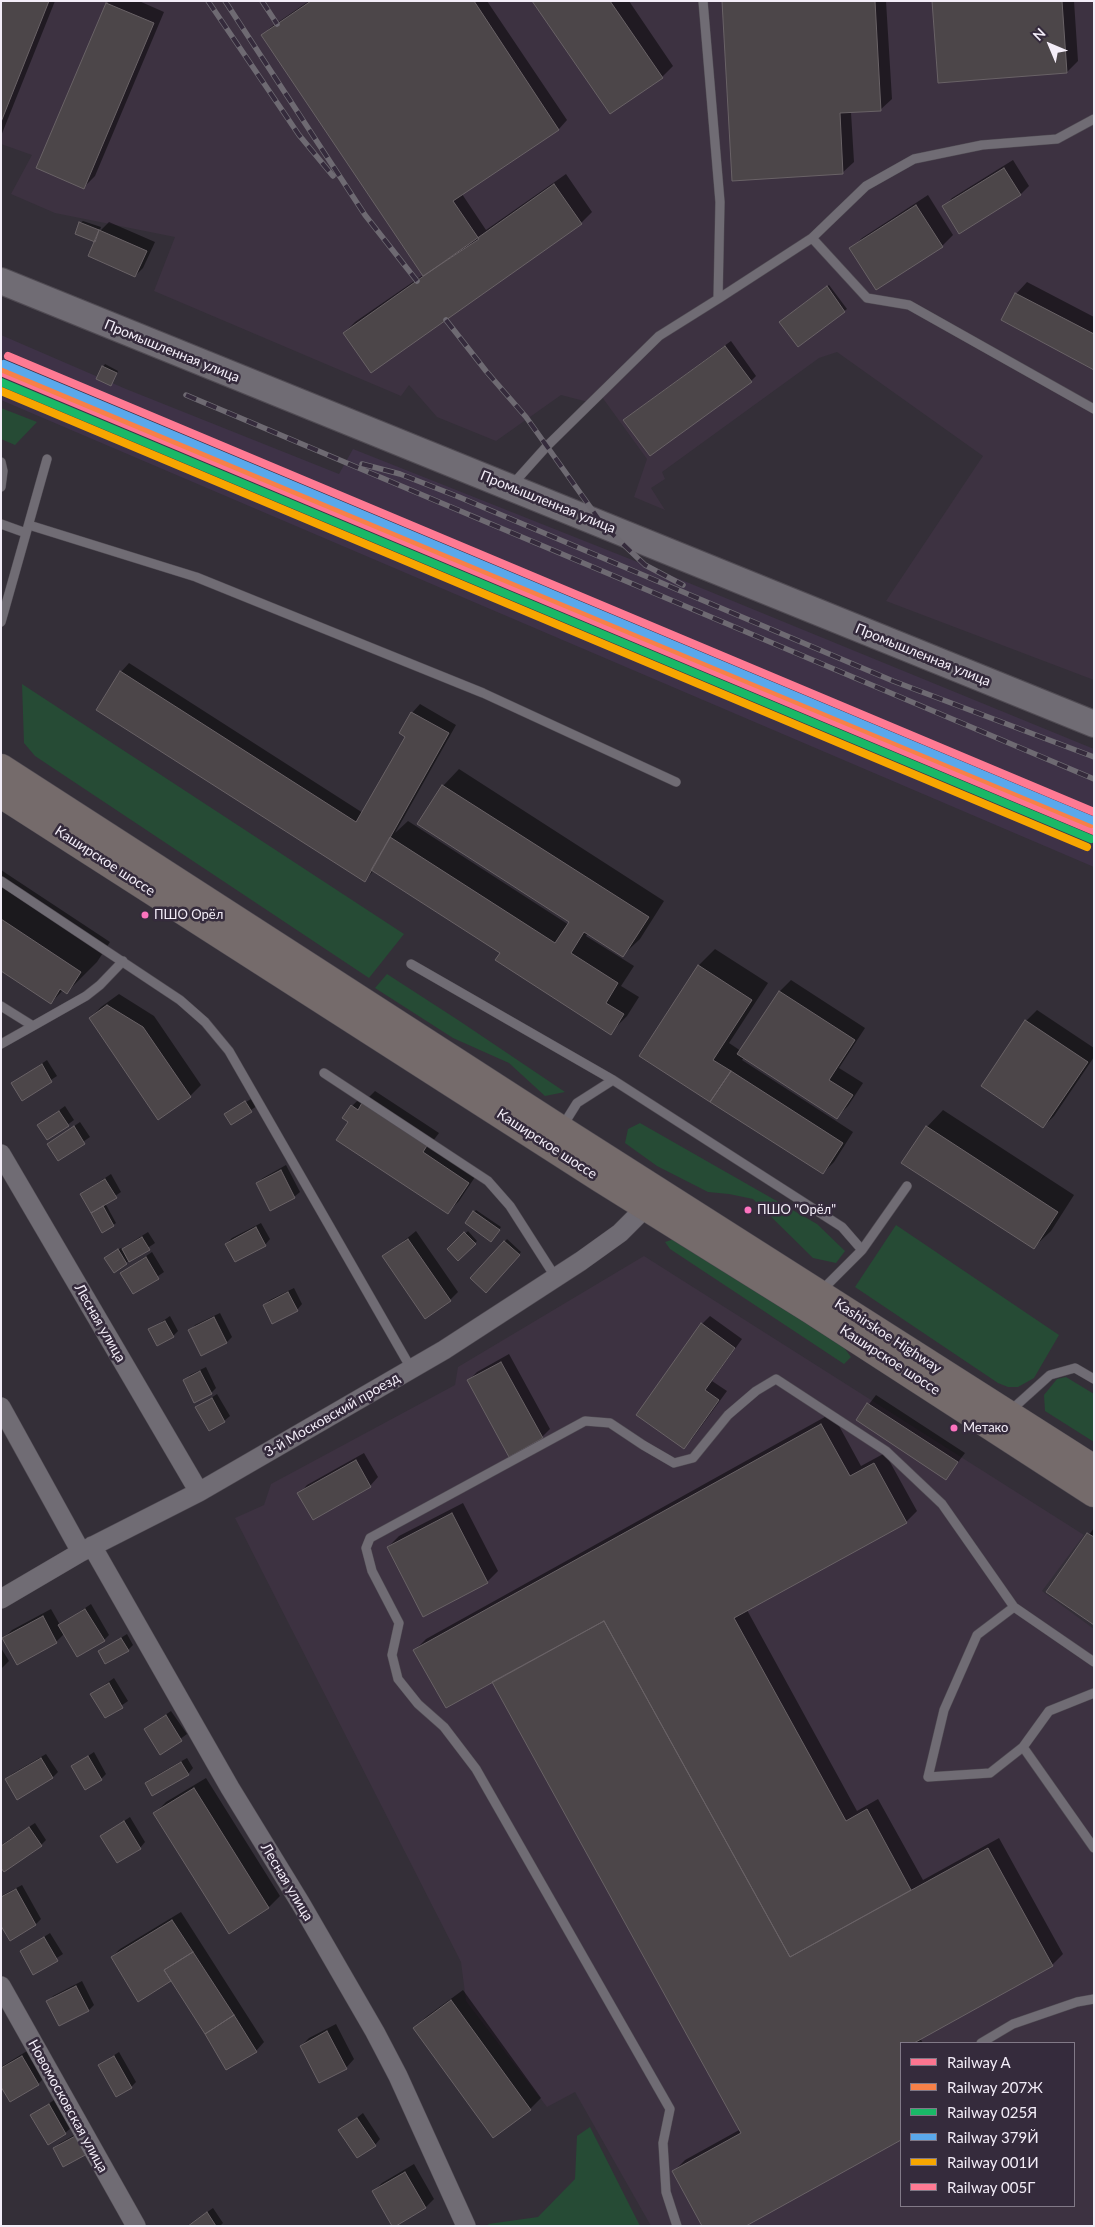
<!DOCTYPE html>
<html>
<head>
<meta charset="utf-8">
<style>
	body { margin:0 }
	#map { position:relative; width:1095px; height:2227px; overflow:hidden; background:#342f38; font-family:Lato,sans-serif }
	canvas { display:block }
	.frame { position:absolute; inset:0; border:2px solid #f3edf8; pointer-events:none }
	.legend { position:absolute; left:900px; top:2042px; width:175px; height:165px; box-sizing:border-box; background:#352b3c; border:1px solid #817987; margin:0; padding:6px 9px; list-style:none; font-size:15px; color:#f3edf8 }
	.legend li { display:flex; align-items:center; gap:10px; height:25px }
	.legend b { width:25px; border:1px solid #817987 }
	.north { position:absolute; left:1025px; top:20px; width:50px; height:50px; -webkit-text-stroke:4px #352b3c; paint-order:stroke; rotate:315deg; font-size:14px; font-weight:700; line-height:20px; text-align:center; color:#f3edf8 }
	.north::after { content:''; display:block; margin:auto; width:18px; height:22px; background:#f3edf8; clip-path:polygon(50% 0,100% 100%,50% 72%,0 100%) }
</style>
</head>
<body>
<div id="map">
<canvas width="1095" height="2227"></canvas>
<div class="frame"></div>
<ul class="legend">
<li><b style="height:6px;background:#fc7590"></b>Railway A</li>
<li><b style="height:6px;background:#f78048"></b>Railway 207Ж</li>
<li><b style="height:6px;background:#1ab867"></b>Railway 025Я</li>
<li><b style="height:6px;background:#5aa8eb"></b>Railway 379Й</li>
<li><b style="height:6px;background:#f7a600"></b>Railway 001И</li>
<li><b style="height:6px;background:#fe7a93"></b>Railway 005Г</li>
</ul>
<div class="north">N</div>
</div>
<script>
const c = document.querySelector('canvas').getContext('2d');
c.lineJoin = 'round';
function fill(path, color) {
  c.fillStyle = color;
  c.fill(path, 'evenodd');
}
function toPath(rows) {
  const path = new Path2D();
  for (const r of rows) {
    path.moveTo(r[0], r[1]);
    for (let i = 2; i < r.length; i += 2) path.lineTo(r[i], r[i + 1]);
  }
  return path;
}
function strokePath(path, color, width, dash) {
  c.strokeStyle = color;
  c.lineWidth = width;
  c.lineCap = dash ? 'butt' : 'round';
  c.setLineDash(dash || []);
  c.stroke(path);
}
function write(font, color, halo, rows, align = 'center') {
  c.font = font + ' Lato,sans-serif';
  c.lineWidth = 5;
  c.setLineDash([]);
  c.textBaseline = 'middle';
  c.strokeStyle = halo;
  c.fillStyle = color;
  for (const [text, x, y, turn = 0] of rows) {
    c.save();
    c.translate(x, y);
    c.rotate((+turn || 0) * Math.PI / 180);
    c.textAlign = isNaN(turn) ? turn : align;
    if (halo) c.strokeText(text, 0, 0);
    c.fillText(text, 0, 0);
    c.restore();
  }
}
fill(toPath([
	[1,1,1094,1,1094,680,886,601,983,456,837,352,819,358,662,472,665,479,651,488,665,510,634,497,647,459,602,397,588,402,561,395,496,441,437,417,409,385,401,396,154,291,175,237,55,213,11,194,32,155,1,144],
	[644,1256,1084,1535,1042,1591,1094,1629,1094,2226,651,2226,575,2092,547,2107,466,2001,461,1962,235,1518,264,1505,271,1484,455,1385,458,1367],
	[901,2043,1074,2043,1074,2206,901,2206]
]), '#3d3241');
fill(toPath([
	[1,335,126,389,339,474,353,449,645,565,1094,749,1094,867,1,400]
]), '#3e3247');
fill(toPath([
	[1,408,37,422,15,445,1,439],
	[22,684,404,934,369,978,35,756,24,743],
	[387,974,458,1020,565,1092,545,1096,509,1063,453,1038,375,988],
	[640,1123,817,1224,845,1251,836,1263,813,1258,753,1199,729,1194,708,1192,657,1166,625,1143,628,1129],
	[896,1225,1059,1335,1034,1378,1018,1387,1008,1387,998,1383,855,1287],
	[677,1238,842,1345,851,1357,844,1364,670,1249,665,1242],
	[1066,1377,1094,1394,1094,1442,1045,1411,1044,1395,1057,1379],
	[590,2127,640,2226,489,2226,488,2224,538,2217,575,2179,577,2136]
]), '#264b35');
fill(toPath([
	[1,1,55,1,1,136],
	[109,1,139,1,164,12,95,176,84,187,107,4],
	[309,1,487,1,567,120,559,129,462,194,486,230,566,174,592,212,581,223,344,333,355,322,423,275,263,35,271,27],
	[534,1,629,1,673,66,662,77],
	[723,1,886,1,892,99,880,110,851,112,854,162,842,173],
	[933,1,1074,1,1078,61,1067,72],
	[1013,160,1029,186,1021,194,960,233,944,207,952,198],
	[928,195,953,235,942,246,851,249,862,238],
	[83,221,101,227,99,232,109,222,155,242,143,268,135,276,96,241,80,223],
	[1027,282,1094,317,1094,368,1002,320,1016,294],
	[829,285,847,309,798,346,783,320],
	[731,341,756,376,751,381,630,415],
	[105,364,118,371,111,385,103,367],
	[129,663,363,813,407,736,412,713,420,704,456,725,395,833,408,821,569,925,571,921,443,786,459,769,664,901,640,939,623,955,588,933,586,936,634,966,621,986,639,997,627,1016,610,1033,502,952,374,870,365,881,97,709,121,672],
	[1,870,110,942,97,962,67,992,63,990,51,1003,1,970],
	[715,949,768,983,729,1043,741,1051,780,991,791,980,865,1028,839,1068,863,1083,848,1106,837,1117,744,1057,742,1060,853,1132,834,1162,823,1173,640,1055,699,965],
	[119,994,154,1016,201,1085,190,1096,90,1018,101,1007],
	[1037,1010,1094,1048,1094,1057,1054,1116,1043,1127,1026,1021],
	[47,1060,57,1076,22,1099,13,1083],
	[375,1091,439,1133,433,1141,479,1171,459,1201,448,1212,349,1122,352,1106,363,1095,368,1098],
	[251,1099,257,1106,231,1123,226,1114],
	[65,1106,74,1120,48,1139,39,1125],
	[943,1110,1074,1195,1051,1231,1034,1247,927,1127],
	[80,1122,90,1137,58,1159,48,1144],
	[286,1165,300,1192,294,1197,257,1183,263,1178],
	[111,1174,121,1192,105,1203,116,1223,113,1225,81,1194],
	[476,1210,501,1227,493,1238,474,1212],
	[261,1223,270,1239,265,1245,226,1244,232,1238],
	[416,1231,458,1292,450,1300,384,1257],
	[468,1231,477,1241,458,1259,449,1249],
	[148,1232,155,1243,114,1271,108,1256,121,1248,122,1250,129,1244],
	[507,1239,521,1252,486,1291,472,1278],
	[152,1252,164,1272,133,1293,121,1273],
	[294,1288,302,1304,297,1310,264,1305,270,1300],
	[220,1313,232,1337,227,1342,202,1354,190,1331,195,1325],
	[170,1316,178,1331,173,1336,150,1330],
	[710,1316,742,1339,712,1381,727,1391,692,1439,684,1447,702,1324],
	[509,1354,550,1429,542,1437,469,1380,477,1372],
	[206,1367,216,1388,211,1393,184,1381,190,1375],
	[217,1394,230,1416,224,1421,197,1407],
	[876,1395,965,1453,946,1478,857,1420],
	[832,1413,861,1466,885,1453,917,1511,906,1522,747,1610,857,1811,878,1799,923,1880,999,1838,1063,1954,1052,1965,920,2038,923,2043,901,2043,901,2138,744,2226,674,2171,685,2160,741,2129,493,1681,415,1650,426,1639],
	[364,1453,378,1477,370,1486,299,1494,307,1485],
	[463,1503,498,1571,487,1582,388,1547,399,1536],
	[1094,1528,1094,1624,1048,1591],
	[91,1604,109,1635,104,1640,64,1634,56,1642,4,1638,12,1630,51,1609,60,1625],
	[127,1634,133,1645,128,1650,100,1651],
	[1,1648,9,1661,1,1669],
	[114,1678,128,1701,105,1717,92,1694],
	[171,1711,187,1734,161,1753,145,1729],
	[94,1752,106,1774,101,1779,73,1766],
	[46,1754,58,1772,52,1778,7,1779,12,1774],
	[187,1758,193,1768,188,1774,146,1783,152,1778],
	[206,1778,280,1896,269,1907,155,1813,166,1802],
	[130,1817,145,1842,140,1848,102,1836],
	[35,1823,46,1840,41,1845,1,1866,1,1845],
	[22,1885,41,1919,36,1924,1,1923,1,1896],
	[181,1912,264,2042,256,2051,227,2068,172,1979,138,2000,112,1957,120,1949],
	[50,1933,63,1954,34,1973,21,1952],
	[82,1981,94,2005,89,2010,60,2025,48,2002,53,1996],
	[463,1990,541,2098,530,2109,415,2028,426,2017],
	[336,2024,354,2059,346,2068,301,2046,309,2038],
	[27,2051,43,2079,38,2084,1,2085,1,2067],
	[119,2052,136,2082,131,2087,99,2065],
	[54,2100,71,2128,65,2133,32,2115],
	[363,2113,380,2139,375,2145,340,2131],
	[85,2129,94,2146,54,2148,60,2143],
	[414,2164,434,2199,426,2207,374,2191,382,2183],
	[213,2208,223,2223,220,2226,187,2226]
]), '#0007');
const building = toPath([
	[1,1,49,1,1,122,1,1],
	[311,1,474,1,559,130,453,201,479,239,423,276,261,35,311,1],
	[532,1,610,1,663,78,610,114,532,1],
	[722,1,875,1,881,111,840,113,843,174,732,181,722,1],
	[932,1,1062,1,1067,73,938,83,932,1],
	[106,3,154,23,84,189,36,168,106,3],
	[1004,168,1021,195,959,234,942,206,1004,168],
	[554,184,582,224,371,373,343,333,554,184],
	[916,205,943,247,876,290,849,248,916,205],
	[79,222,99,230,95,242,75,234,79,222],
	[99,230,147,251,135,277,88,256,99,230],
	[827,286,845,312,798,347,779,322,827,286],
	[1015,293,1094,334,1094,370,1001,320,1015,293],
	[725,346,752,382,650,456,623,420,725,346],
	[102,366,117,373,111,386,96,379,102,366],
	[120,671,356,822,405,737,399,733,411,712,449,733,365,882,96,710,120,671],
	[442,785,649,917,623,957,584,932,571,953,618,983,606,1003,624,1014,611,1035,495,960,500,953,371,870,390,837,555,943,569,922,417,824,442,785],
	[1,919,81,972,67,994,60,989,51,1004,1,971,1,919],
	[698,965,752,1000,713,1060,731,1071,710,1102,639,1056,698,965],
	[779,991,855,1040,829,1080,853,1095,837,1119,737,1054,779,991],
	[107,1005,143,1027,191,1097,158,1120,89,1018,107,1005],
	[1025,1020,1088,1062,1043,1128,981,1086,1025,1020],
	[42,1064,52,1082,22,1101,11,1083,42,1064],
	[731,1071,843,1143,823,1174,710,1102,731,1071],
	[245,1101,252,1112,231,1125,224,1114,245,1101],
	[363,1101,428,1144,423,1152,469,1183,448,1214,336,1140,348,1122,342,1118,351,1105,358,1110,363,1101],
	[59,1111,69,1126,47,1140,37,1125,59,1111],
	[74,1126,85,1144,58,1161,47,1144,74,1126],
	[926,1126,1058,1212,1034,1249,901,1163,926,1126],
	[281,1170,295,1198,270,1211,256,1183,281,1170],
	[105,1179,117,1198,91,1213,80,1194,105,1179],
	[103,1206,114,1226,102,1233,91,1213,103,1206],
	[473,1211,500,1230,491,1242,465,1223,473,1211],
	[256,1227,266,1246,235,1262,225,1244,256,1227],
	[464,1232,476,1244,458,1261,447,1249,464,1232],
	[142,1237,150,1250,129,1262,122,1249,142,1237],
	[408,1239,451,1301,425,1319,382,1256,408,1239],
	[504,1241,520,1255,486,1293,470,1278,504,1241],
	[118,1249,127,1264,114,1273,104,1258,118,1249],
	[146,1257,159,1279,133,1294,120,1273,146,1257],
	[288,1292,298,1311,272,1324,263,1305,288,1292],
	[214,1317,227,1343,201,1356,188,1330,214,1317],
	[165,1321,174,1337,157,1346,148,1329,165,1321],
	[701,1323,735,1348,705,1390,719,1400,684,1449,636,1415,701,1323],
	[501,1362,543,1438,509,1457,467,1380,501,1362],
	[200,1371,212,1394,194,1403,183,1380,200,1371],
	[212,1398,225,1422,209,1431,195,1407,212,1398],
	[867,1403,958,1462,946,1480,856,1420,867,1403],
	[821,1424,850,1476,874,1463,907,1523,734,1618,846,1821,867,1809,911,1890,790,1957,604,1621,446,1708,413,1650,821,1424],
	[356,1460,371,1487,313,1520,297,1493,356,1460],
	[452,1513,488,1583,423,1617,387,1547,452,1513],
	[1087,1533,1094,1537,1094,1625,1046,1592,1087,1533],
	[85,1609,105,1641,77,1657,58,1625,85,1609],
	[43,1616,57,1643,17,1665,2,1638,43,1616],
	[604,1621,790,1957,988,1848,1053,1966,914,2043,901,2043,901,2140,746,2226,702,2226,672,2171,741,2133,492,1682,604,1621],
	[121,1638,129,1651,105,1664,98,1651,121,1638],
	[109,1683,123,1708,105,1718,90,1694,109,1683],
	[166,1715,182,1741,160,1755,144,1729,166,1715],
	[88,1756,102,1780,85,1790,71,1766,88,1756],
	[41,1758,53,1778,17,1800,5,1779,41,1758],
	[181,1762,189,1775,152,1796,145,1783,181,1762],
	[194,1788,269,1908,229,1934,153,1813,194,1788],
	[124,1821,141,1849,117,1863,100,1836,124,1821],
	[29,1827,42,1846,4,1872,1,1868,1,1846,29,1827],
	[16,1889,36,1925,10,1941,1,1926,1,1897,16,1889],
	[172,1920,193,1952,164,1970,171,1981,138,2002,111,1957,172,1920],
	[44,1937,58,1961,33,1975,20,1951,44,1937],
	[193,1952,234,2015,205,2034,164,1970,193,1952],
	[76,1986,89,2011,59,2026,46,2001,76,1986],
	[451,2000,531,2110,493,2138,413,2028,451,2000],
	[234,2015,257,2052,226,2070,205,2034,234,2015],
	[327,2031,347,2069,319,2083,300,2046,327,2031],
	[22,2056,39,2085,10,2102,1,2087,1,2068,22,2056],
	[114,2056,132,2088,116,2097,98,2065,114,2056],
	[49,2104,66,2134,48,2145,30,2115,49,2104],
	[357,2118,376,2146,357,2158,338,2130,357,2118],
	[79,2134,89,2153,63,2167,53,2148,79,2134],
	[405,2172,426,2208,396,2226,392,2226,372,2191,405,2172],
	[207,2212,216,2226,188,2226,207,2212]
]);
fill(building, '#4c4649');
strokePath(building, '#696266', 1);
const lane = toPath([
	[812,238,867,298,909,305,1094,409],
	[718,299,812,238,866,186,914,159,982,145,1057,139,1094,119],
	[1,462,3,471,1,487],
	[512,485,547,446,659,336,718,299,720,202,703,1],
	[1,524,26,533],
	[29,525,196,577,483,693,676,782],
	[1,622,47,459],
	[1,881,180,1000,205,1022,229,1051,412,1370],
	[411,964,613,1080,842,1227,862,1250],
	[1,1006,33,1026,86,996,100,985,123,961],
	[1,1044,33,1026],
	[324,1073,488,1181,510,1206,556,1278],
	[562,1127,577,1103,613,1080],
	[820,1292,862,1250,907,1186],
	[1010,1411,1050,1375,1075,1368,1094,1379],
	[1014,1607,977,1635,944,1710,928,1777,990,1773,1023,1747,1049,1711,1094,1693],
	[1023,1747,1094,1848],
	[981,2043,1013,2024,1077,2002,1094,1999],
	[677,2226,666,2192,663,2143,670,2109,476,1769,444,1727,418,1704,398,1679,392,1655,399,1623,372,1571,366,1548,370,1538,585,1421,610,1423,643,1445,674,1463,693,1458,728,1415,756,1391,776,1379,886,1451,942,1504,1014,1607,1094,1662]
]);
const street = toPath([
	[1,1154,199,1492],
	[1,1407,81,1552],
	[92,1546,230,1788,301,1904,375,2032,398,2076,466,2226],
	[1,1599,81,1552,199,1492,444,1350,581,1261,620,1233,646,1207],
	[1,1986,136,2226]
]);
const secondary = toPath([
	[1,281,1094,724]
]);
const primary = toPath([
	[1,768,560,1129,1094,1469],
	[1,794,600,1178,810,1309,1094,1493]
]);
strokePath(lane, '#504b53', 10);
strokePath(street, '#504b53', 20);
strokePath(secondary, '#504b53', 28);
strokePath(primary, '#504b53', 29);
strokePath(lane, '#706c74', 9);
strokePath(street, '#706c74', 19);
strokePath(secondary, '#706c74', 26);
strokePath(primary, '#756b6b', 28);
const rail = toPath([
	[208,1,299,135,333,176],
	[225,1,365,215,417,281],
	[262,1,277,24],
	[446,320,486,371,526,417,603,525,645,565,683,585],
	[186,395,1094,779],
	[362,464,400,474,459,497,893,681,1094,757]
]);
strokePath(rail, '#6e6a72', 5.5);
strokePath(rail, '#352b3c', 4, [11]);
strokePath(toPath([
	[1,372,1094,831]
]), '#fc7590', 8);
strokePath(toPath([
	[1,368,1091,824]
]), '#f78048', 8);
strokePath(toPath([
	[1,382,1091,839]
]), '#1ab867', 8);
strokePath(toPath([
	[4,364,1094,821]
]), '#5aa8eb', 8);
strokePath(toPath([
	[1,391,1087,847]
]), '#f7a600', 8);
strokePath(toPath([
	[8,356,1094,812]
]), '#fe7a93', 8);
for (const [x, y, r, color] of [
	[145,915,4.5,"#fc73be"],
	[748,1210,4.5,"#fc73be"],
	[954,1428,4.5,"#fc73be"]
]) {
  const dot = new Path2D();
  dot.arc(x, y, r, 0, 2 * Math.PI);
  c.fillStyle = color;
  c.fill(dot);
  strokePath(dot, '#352b3c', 2);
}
write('13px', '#f3edf8', '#352b3c', [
	["ПШО Орёл",154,915],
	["ПШО \"Орёл\"",757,1210],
	["Метако",963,1428]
], 'left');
write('14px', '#f3edf8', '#352b3c', [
	["Промышленная улица",172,351,22],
	["Промышленная улица",548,502,22],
	["Промышленная улица",923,655,22],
	["Каширское шоссе",105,861,33],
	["Каширское шоссе",547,1144,33],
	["Лесная улица",100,1323,60],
	["Kashirskoe Highway",888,1336,33],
	["Каширское шоссе",890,1360,33],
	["3-й Московский проезд",332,1415,-30],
	["Лесная улица",287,1882,59],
	["Новомосковская улица",68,2106,61]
]);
</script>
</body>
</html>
